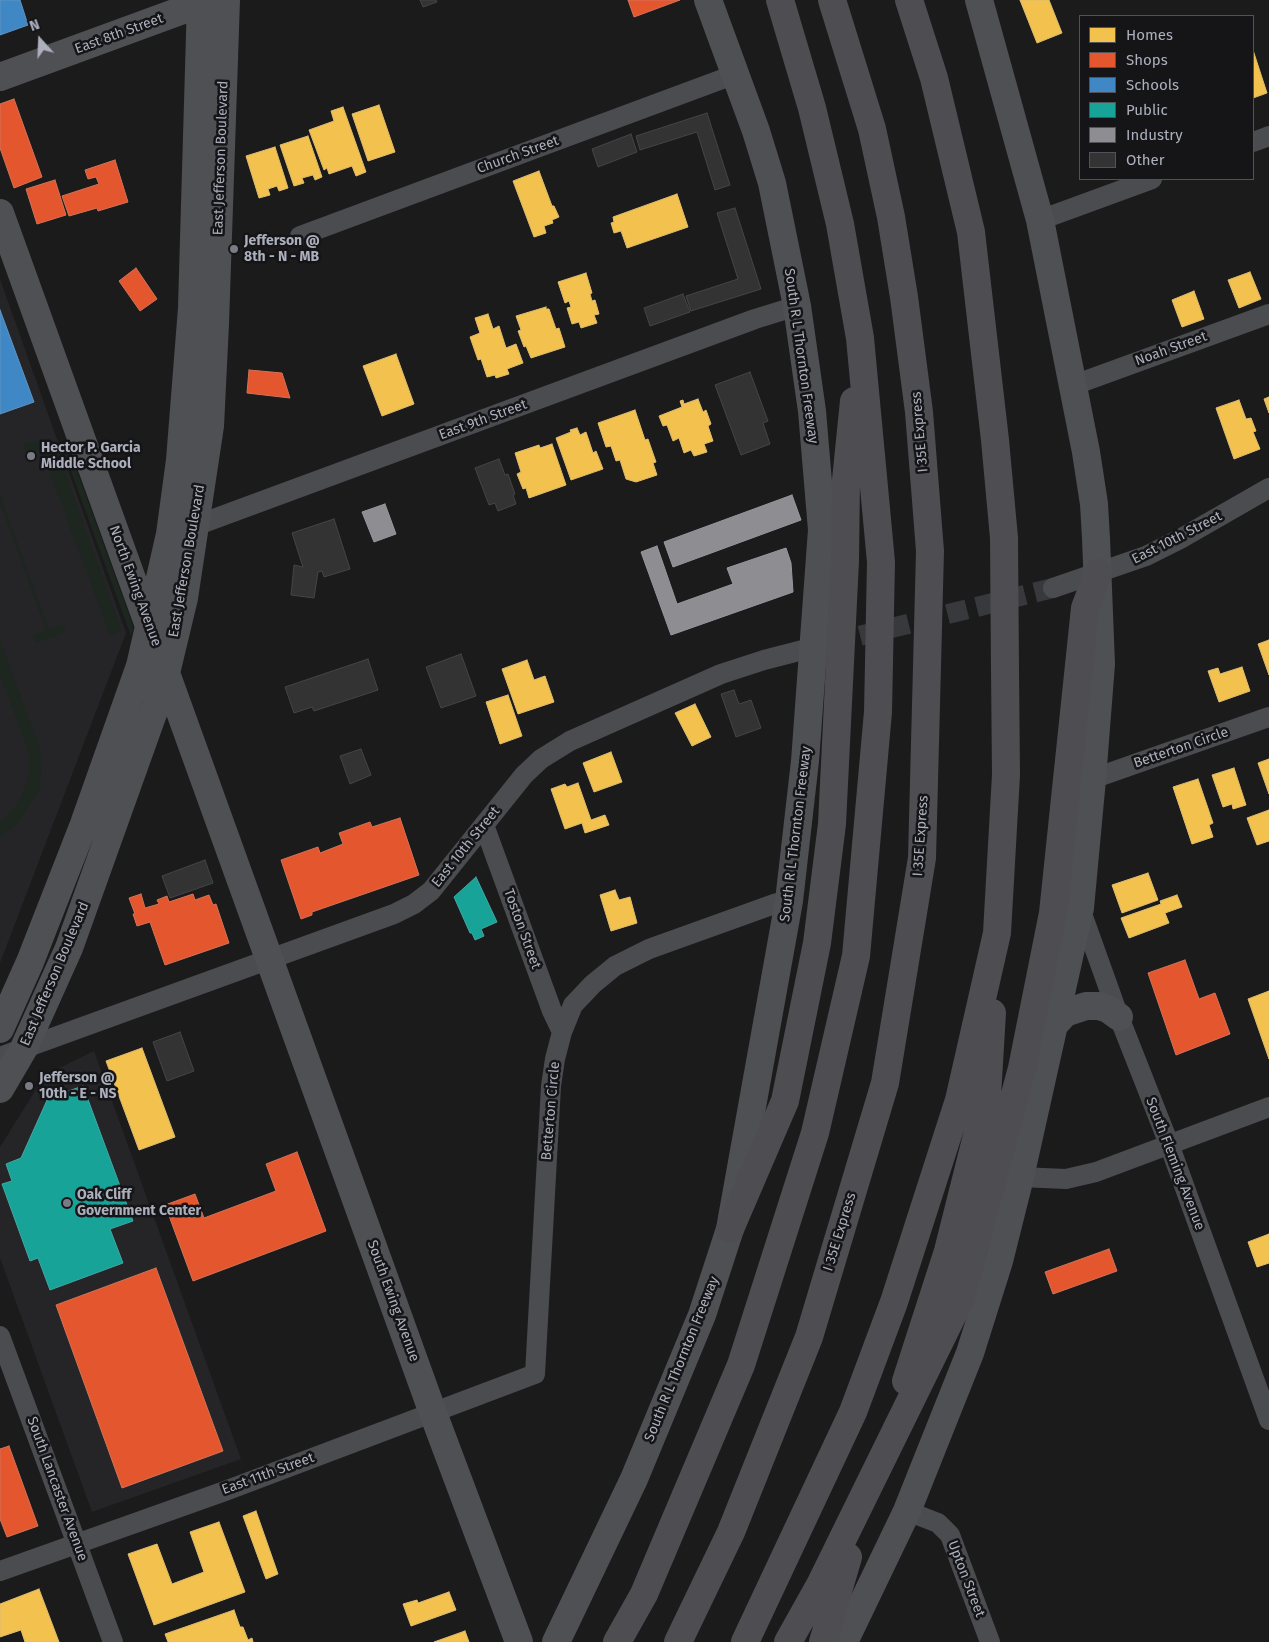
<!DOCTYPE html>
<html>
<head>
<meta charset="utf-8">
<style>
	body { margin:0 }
	#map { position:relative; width:1269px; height:1642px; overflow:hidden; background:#1b1b1c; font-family:"Fira Sans",sans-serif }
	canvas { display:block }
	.legend { position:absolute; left:1079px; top:15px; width:175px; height:165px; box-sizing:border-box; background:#151518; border:1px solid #51535a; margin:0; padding:6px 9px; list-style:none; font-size:15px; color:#acb0bc }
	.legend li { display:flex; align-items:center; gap:10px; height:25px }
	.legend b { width:25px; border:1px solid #51535a }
	.north { position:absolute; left:15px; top:15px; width:50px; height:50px; -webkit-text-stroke:4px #151518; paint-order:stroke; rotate:340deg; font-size:14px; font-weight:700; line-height:20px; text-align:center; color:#acb0bc }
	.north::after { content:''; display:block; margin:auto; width:18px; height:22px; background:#acb0bc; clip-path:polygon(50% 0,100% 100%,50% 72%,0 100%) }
</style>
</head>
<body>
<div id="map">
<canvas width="1269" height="1642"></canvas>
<ul class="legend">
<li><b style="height:14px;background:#f2c14e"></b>Homes</li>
<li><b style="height:14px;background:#e4572e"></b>Shops</li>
<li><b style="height:14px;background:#3f88c5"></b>Schools</li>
<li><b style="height:14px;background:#17a398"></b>Public</li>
<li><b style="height:14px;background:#8d8d92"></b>Industry</li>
<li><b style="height:14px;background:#333334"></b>Other</li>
</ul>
<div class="north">N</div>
</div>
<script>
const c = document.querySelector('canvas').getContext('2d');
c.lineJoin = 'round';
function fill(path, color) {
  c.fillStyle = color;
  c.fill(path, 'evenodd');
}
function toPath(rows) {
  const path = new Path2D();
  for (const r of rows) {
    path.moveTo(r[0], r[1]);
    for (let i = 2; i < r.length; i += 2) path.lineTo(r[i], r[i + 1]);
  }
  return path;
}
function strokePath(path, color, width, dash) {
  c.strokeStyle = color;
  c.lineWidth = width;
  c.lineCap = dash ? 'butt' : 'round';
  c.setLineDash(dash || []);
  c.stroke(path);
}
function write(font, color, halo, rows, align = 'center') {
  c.font = font + ' "Fira Sans",sans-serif';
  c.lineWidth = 5;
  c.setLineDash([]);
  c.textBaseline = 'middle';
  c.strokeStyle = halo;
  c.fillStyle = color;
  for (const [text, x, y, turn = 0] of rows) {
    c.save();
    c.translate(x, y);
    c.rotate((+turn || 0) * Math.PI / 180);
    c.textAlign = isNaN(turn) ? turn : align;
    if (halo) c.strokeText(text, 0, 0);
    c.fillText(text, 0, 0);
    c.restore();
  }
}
fill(toPath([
	[0,279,126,633,0,963],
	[94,1051,241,1459,92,1512,0,1258,0,1147,45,1075]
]), '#252528');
fill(toPath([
	[50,438,55,443,122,631,110,636,41,449,26,455,23,445,42,439],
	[60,441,69,449,131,620,133,629,131,636],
	[0,494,49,629,64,624,66,630,64,632,36,643,31,636,46,630,0,504],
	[0,639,37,740,42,760,39,791,17,825,5,834,0,836,0,820,10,814,21,797,29,776,30,756,0,675]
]), '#1e2620');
const homes = toPath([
	[1020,0,1049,0,1062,33,1037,43,1020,0],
	[1253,50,1267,93,1253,98,1253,50],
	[379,105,395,152,368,161,352,114,379,105],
	[343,107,366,172,356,176,352,166,329,174,327,168,324,170,309,130,334,121,331,111,343,107],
	[308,136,322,177,315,180,313,175,302,178,304,183,294,186,280,145,308,136],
	[275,147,288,188,279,191,277,186,268,189,270,195,259,198,246,156,275,147],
	[539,171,552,206,554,206,559,217,552,220,553,223,544,226,546,233,534,237,513,181,539,171],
	[677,194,688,227,627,248,621,231,614,233,611,223,614,222,613,217,677,194],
	[1250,272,1261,299,1239,308,1228,280,1250,272],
	[586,273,592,293,590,294,592,301,595,300,599,314,594,315,597,323,581,328,579,322,572,324,567,308,571,307,569,301,565,303,558,282,586,273],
	[1194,291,1204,319,1182,327,1172,300,1194,291],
	[546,307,546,309,549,309,556,329,559,328,565,347,531,358,526,346,524,347,518,331,521,330,516,316,546,307],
	[488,314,493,329,499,326,506,348,516,344,523,363,507,369,509,374,496,378,495,375,487,377,481,359,478,360,470,337,480,333,475,318,488,314],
	[396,354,414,404,382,416,363,366,396,354],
	[1269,397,1269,413,1264,399,1269,397],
	[698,399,703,412,706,410,711,424,708,426,713,441,704,444,707,452,694,456,691,450,684,453,679,438,673,441,667,425,663,426,659,416,682,407,680,401,683,400,684,404,698,399],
	[1239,400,1246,419,1251,418,1256,431,1253,432,1260,449,1234,459,1216,408,1239,400],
	[635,410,645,440,648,439,656,462,653,463,657,475,636,482,626,479,620,460,616,461,611,446,606,447,598,423,635,410],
	[577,428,580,435,586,432,593,453,596,451,603,469,571,480,556,438,571,432,570,430,577,428],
	[552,444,566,485,529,498,526,488,523,489,517,474,521,472,515,453,539,445,540,448,552,444],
	[1269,640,1269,675,1258,644,1269,640],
	[527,660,534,680,545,676,554,702,518,714,502,669,527,660],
	[1242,667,1250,691,1219,702,1208,671,1218,668,1220,674,1242,667],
	[508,695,522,736,500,744,486,702,508,695],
	[695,704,711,737,692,746,675,713,695,704],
	[611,752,622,782,594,792,583,763,611,752],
	[1269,759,1269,794,1258,763,1269,759],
	[1234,768,1246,805,1233,809,1232,804,1223,807,1212,775,1234,768],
	[1198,779,1213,823,1209,825,1213,837,1192,844,1173,787,1198,779],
	[578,783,591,820,605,815,609,825,585,833,582,823,565,829,551,789,565,784,567,787,578,783],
	[1269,810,1269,841,1257,845,1247,818,1269,810],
	[1148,873,1158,900,1122,913,1112,885,1148,873],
	[615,890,619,900,630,897,637,923,611,931,600,895,615,890],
	[1177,895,1182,907,1165,913,1169,923,1129,938,1121,918,1161,904,1160,901,1177,895],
	[1269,991,1269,1059,1248,999,1269,991],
	[142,1048,175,1137,139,1150,106,1061,142,1048],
	[1269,1234,1269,1263,1257,1267,1248,1242,1269,1234],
	[256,1511,278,1574,266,1579,243,1516,256,1511],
	[219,1522,245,1592,154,1625,128,1554,157,1544,172,1584,204,1572,190,1532,219,1522],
	[39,1589,59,1642,25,1642,21,1630,0,1637,0,1604,39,1589],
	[449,1592,456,1610,411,1626,403,1604,417,1600,418,1603,449,1592],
	[234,1610,240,1627,243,1627,248,1640,252,1638,253,1642,168,1642,165,1634,234,1610],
	[465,1631,469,1642,434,1642,465,1631]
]);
fill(homes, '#f2c14e');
strokePath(homes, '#ddbc6f', 1);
const shops = toPath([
	[628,0,680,0,634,17,628,0],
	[14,99,42,177,14,188,0,148,0,104,14,99],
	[115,160,128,202,98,211,97,208,69,216,62,196,99,184,96,177,88,179,85,170,115,160],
	[55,180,66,215,37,224,26,189,55,180],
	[136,268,157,299,140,311,119,281,136,268],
	[249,370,282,373,290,398,247,393,249,370],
	[400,818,419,875,312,912,312,915,301,919,281,860,318,847,320,853,343,844,339,833,370,822,372,827,400,818],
	[141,894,145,908,159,904,157,900,167,896,169,902,193,894,195,900,209,895,213,905,216,904,229,943,165,965,150,922,137,926,133,914,135,914,129,898,141,894],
	[1185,960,1199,999,1215,993,1230,1034,1176,1055,1148,973,1185,960],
	[297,1152,326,1231,193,1281,165,1205,195,1194,204,1218,276,1191,266,1164,297,1152],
	[1109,1249,1117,1271,1053,1294,1045,1272,1109,1249],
	[156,1268,223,1451,122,1488,56,1305,156,1268],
	[9,1446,38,1526,7,1537,0,1519,0,1449,9,1446]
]);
fill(shops, '#e4572e');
strokePath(shops, '#d37259', 1);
const schools = toPath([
	[0,0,20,0,28,25,0,35,0,0],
	[0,310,34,402,0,414,0,310]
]);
fill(schools, '#3f88c5');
strokePath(schools, '#6094c2', 1);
const public = toPath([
	[476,877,497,922,481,929,484,936,475,940,472,933,470,933,454,897,476,877],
	[83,1086,133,1221,110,1229,123,1263,50,1290,38,1258,30,1261,2,1184,12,1181,6,1164,21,1158,48,1098,83,1086]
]);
fill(public, '#17a398');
strokePath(public, '#44a7a3', 1);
const industry = toPath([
	[792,495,801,520,673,567,664,542,792,495],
	[385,504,396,534,374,542,362,512,385,504],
	[657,546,677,604,733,584,727,568,786,548,791,563,793,592,671,635,641,552,657,546]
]);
fill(industry, '#8d8d92');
strokePath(industry, '#96989f', 1);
const building = toPath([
	[420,0,436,0,437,2,423,7,420,0],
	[707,113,730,185,715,190,697,132,640,150,636,136,707,113],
	[631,134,637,152,598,167,592,149,631,134],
	[735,208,761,289,691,311,686,296,738,279,717,213,735,208],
	[683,294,690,312,650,326,644,308,683,294],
	[750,372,768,421,763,423,770,444,741,455,715,385,750,372],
	[499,459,505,475,508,474,515,494,513,495,516,504,498,511,495,503,489,505,475,468,499,459],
	[334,519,350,569,324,577,322,571,318,572,314,598,291,595,294,565,303,567,292,533,334,519],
	[461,654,476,696,441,708,426,667,461,654],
	[368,659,378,690,314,711,312,707,294,713,285,687,368,659],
	[734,690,739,704,751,700,761,728,736,737,721,694,734,690],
	[361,749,371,775,350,784,340,756,361,749],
	[205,860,213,883,170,898,162,876,205,860],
	[180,1032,194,1071,167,1081,153,1042,180,1032]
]);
fill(building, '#333334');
strokePath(building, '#444548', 1);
strokePath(toPath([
	[831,643,1053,588]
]), '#38393c', 20, [20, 10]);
strokePath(toPath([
	[1253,142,1269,136],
	[1040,220,1152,179],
	[300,236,736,74],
	[1074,385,1269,314],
	[184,530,755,319,797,306],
	[1053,588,1146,556,1180,539,1269,488],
	[1092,779,1269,717],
	[484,825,552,1011,562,1032],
	[1080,908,1119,1017,1169,1144,1269,1420],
	[0,1057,394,914,414,904,431,891,524,775,541,759,570,741,721,674,764,660,826,644],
	[1020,1177,1066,1179,1096,1172,1269,1107],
	[0,1336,113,1642],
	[907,1511,938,1523,950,1535,990,1642],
	[0,1571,225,1491,535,1374,551,1086,555,1059,562,1032,573,1005,593,984,615,966,649,949,777,903,789,901]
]), '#4b4c4f', 20);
strokePath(toPath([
	[0,77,210,0],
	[0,213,433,1413,519,1642],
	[1054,1025,1065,1013,1086,1006,1099,1006,1108,1009,1119,1017],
	[0,1029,30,962,84,824,140,666,170,534,180,460,192,308,201,0],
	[0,1089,24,1048,69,948,156,705,166,673,184,598,210,426,215,324,226,0],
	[556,1642,634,1479,702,1315,730,1229,789,901,805,761,822,530,812,411,797,306,772,183,756,131,708,0],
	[844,1642,907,1511,970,1353,999,1261,1020,1177,1080,908,1092,779,1101,664,1096,538,1094,504,1086,452,1040,220,979,0]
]), '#4f5053', 28);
strokePath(toPath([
	[730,1229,785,1101,817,943,832,824,845,561,846,480,854,401],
	[906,1381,948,1251,987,1096,992,1013],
	[617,1642,644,1594,741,1365,815,1133,856,956,878,712,881,562,860,338,840,224,812,108,780,0],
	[678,1642,731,1532,809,1337,885,1083,922,858,930,551,919,412,904,297,891,217,872,129,832,0],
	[745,1642,853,1412,894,1302,959,1100,997,933,1006,775,1005,670,1004,538,995,440,971,232,934,78,909,0],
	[788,1642,821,1583,960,1300,1022,1068,1053,913,1085,608,1098,573],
	[823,1642,848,1557]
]), '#4e4e52', 28);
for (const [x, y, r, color] of [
	[234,249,5,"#797c84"],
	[31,456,5,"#797c84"],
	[29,1086,5,"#797c84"],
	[67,1203,5,"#797c84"]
]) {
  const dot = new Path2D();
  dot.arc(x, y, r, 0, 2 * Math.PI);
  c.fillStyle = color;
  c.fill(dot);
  strokePath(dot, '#151518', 2);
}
write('14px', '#acb0bc', '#151518', [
	["East 8th Street",119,34,-20],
	["Church Street",518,155,-20],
	["East Jefferson Boulevard",221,158,-88],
	["Noah Street",1171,349,-20],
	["South R L Thornton Freeway",801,356,82],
	["East 9th Street",483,420,-20],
	["I 35E Express",920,432,-95],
	["East 10th Street",1177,538,-27],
	["East Jefferson Boulevard",187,561,-80],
	["North Ewing Avenue",135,586,70],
	["Betterton Circle",1181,748,-19],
	["South R L Thornton Freeway",796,834,-83],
	["I 35E Express",921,836,-86],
	["East 10th Street",466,847,-51],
	["Toston Street",522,929,70],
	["East Jefferson Boulevard",55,974,-67],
	["Betterton Circle",551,1111,-85],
	["South Fleming Avenue",1175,1164,69],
	["I 35E Express",840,1232,-73],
	["South Ewing Avenue",393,1301,70],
	["South R L Thornton Freeway",682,1359,-68],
	["East 11th Street",268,1474,-20],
	["South Lancaster Avenue",57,1489,70],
	["Upton Street",966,1579,69]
]);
write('bold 14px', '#acb0bc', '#151518', [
	["Jefferson @",244,241],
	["8th - N - MB",244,257],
	["Hector P. Garcia",41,448],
	["Middle School",41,464],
	["Jefferson @",39,1078],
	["10th - E - NS",39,1094],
	["Oak Cliff",77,1195],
	["Government Center",77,1211]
], 'left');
</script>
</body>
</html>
